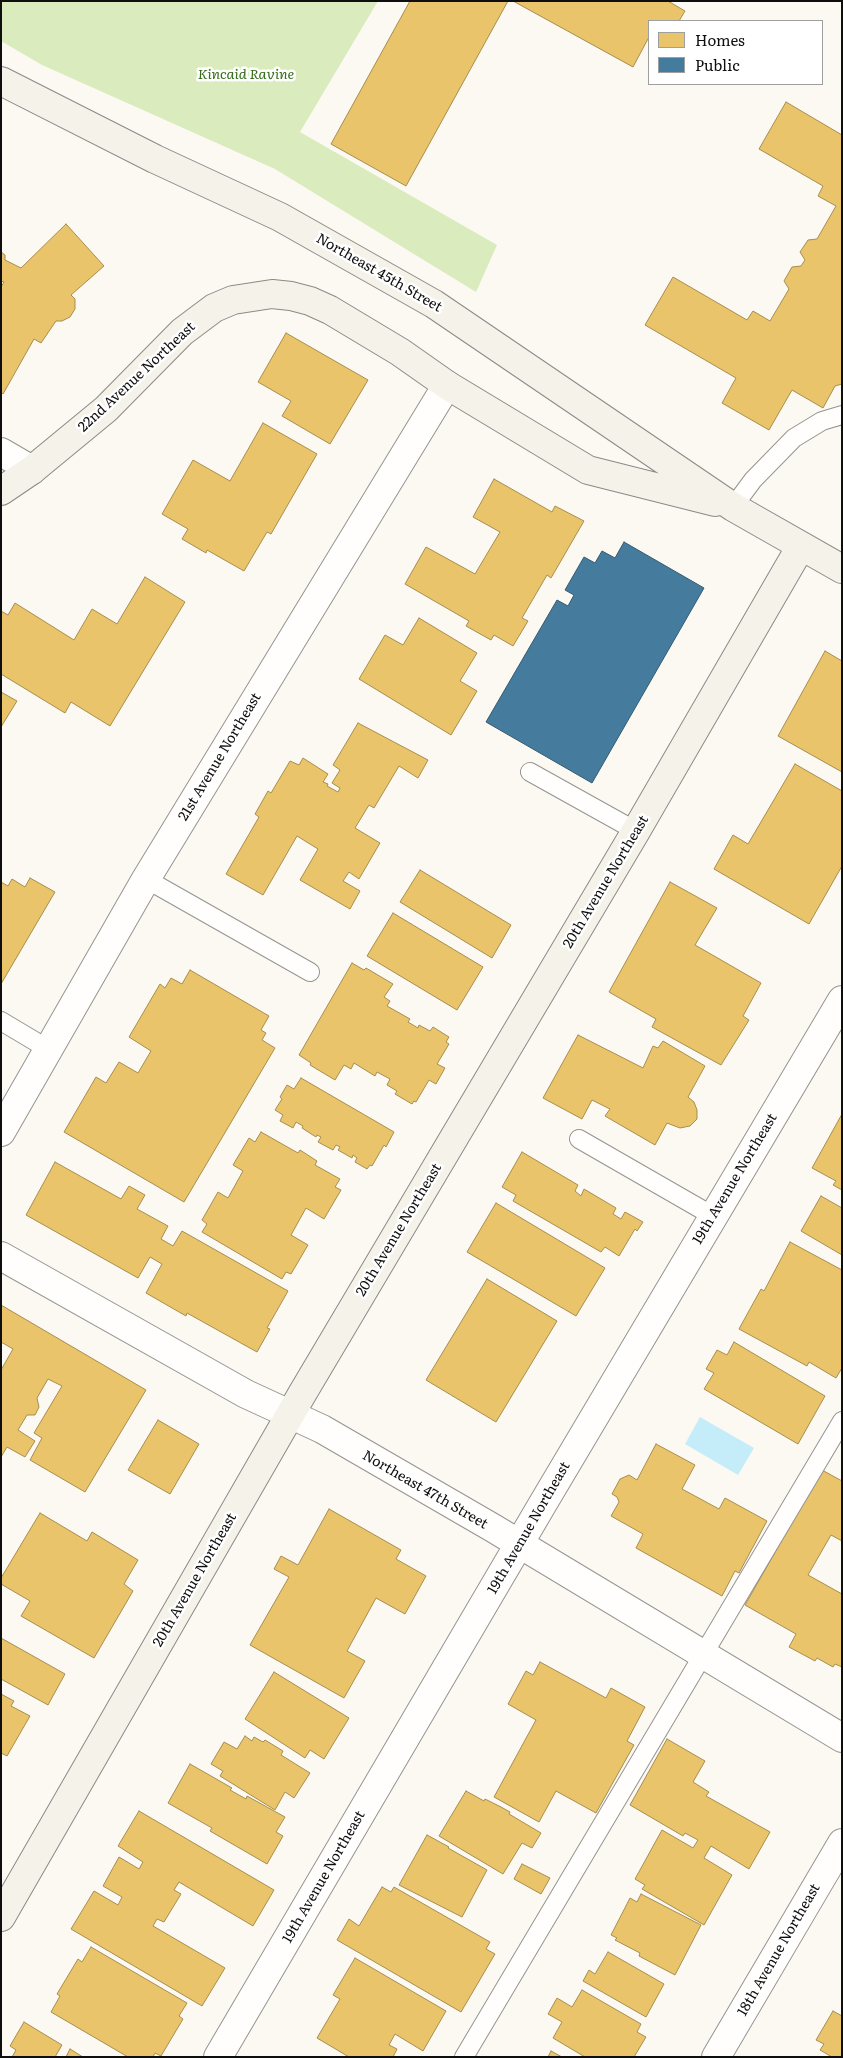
<!DOCTYPE html>
<html>
<head>
<meta charset="utf-8">
<style>
	body { margin:0 }
	#map { position:relative; width:843px; height:2058px; overflow:hidden; background:#fcf9f2; font-family:Literata,serif }
	canvas { display:block }
	.frame { position:absolute; inset:0; border:2px solid #0e0e0e; pointer-events:none }
	.legend { position:absolute; left:648px; top:20px; width:175px; height:65px; box-sizing:border-box; background:#fff; border:1px solid #9f9f9f; margin:0; padding:6px 9px; list-style:none; font-size:15px; color:#0e0e0e }
	.legend li { display:flex; align-items:center; gap:10px; height:25px }
	.legend b { width:25px; border:1px solid #9f9f9f }
</style>
</head>
<body>
<div id="map">
<canvas width="843" height="2058"></canvas>
<div class="frame"></div>
<ul class="legend">
<li><b style="height:14px;background:#e9c46a"></b>Homes</li>
<li><b style="height:14px;background:#457b9d"></b>Public</li>
</ul>
</div>
<script>
const c = document.querySelector('canvas').getContext('2d');
c.lineJoin = 'round';
function fill(path, color) {
  c.fillStyle = color;
  c.fill(path, 'evenodd');
}
function toPath(rows) {
  const path = new Path2D();
  for (const r of rows) {
    path.moveTo(r[0], r[1]);
    for (let i = 2; i < r.length; i += 2) path.lineTo(r[i], r[i + 1]);
  }
  return path;
}
function strokePath(path, color, width, dash) {
  c.strokeStyle = color;
  c.lineWidth = width;
  c.lineCap = dash ? 'butt' : 'round';
  c.setLineDash(dash || []);
  c.stroke(path);
}
function write(font, color, halo, rows, align = 'center') {
  c.font = font + ' Literata,serif';
  c.lineWidth = 5;
  c.setLineDash([]);
  c.textBaseline = 'middle';
  c.strokeStyle = halo;
  c.fillStyle = color;
  for (const [text, x, y, turn = 0] of rows) {
    c.save();
    c.translate(x, y);
    c.rotate((+turn || 0) * Math.PI / 180);
    c.textAlign = isNaN(turn) ? turn : align;
    if (halo) c.strokeText(text, 0, 0);
    c.fillText(text, 0, 0);
    c.restore();
  }
}
fill(toPath([
	[1,1,378,1,300,132,497,245,476,292,275,169,42,65,1,41]
]), '#daebbd');
fill(toPath([
	[700,1417,754,1448,738,1475,685,1444]
]), '#c5edf9');
const homes = toPath([
	[410,1,508,1,406,186,331,144,410,1],
	[513,1,668,1,685,11,679,21,649,21,649,37,633,67,513,1],
	[786,102,842,135,842,384,835,386,823,408,792,390,769,430,722,403,736,378,645,325,673,277,747,320,753,311,770,321,789,289,784,281,792,267,801,266,805,260,800,252,808,240,817,239,836,206,818,196,823,186,759,149,786,102],
	[66,224,104,266,71,295,75,299,75,309,70,317,62,321,56,321,41,343,34,339,3,394,1,392,1,287,4,282,1,281,1,252,5,255,5,260,21,268,66,224],
	[286,333,368,380,330,444,282,416,291,401,258,382,286,333],
	[263,423,317,454,271,534,267,532,244,571,207,550,206,553,182,539,188,529,162,514,193,460,230,481,263,423],
	[494,479,552,512,555,506,584,521,551,578,547,575,522,618,528,621,513,646,494,635,491,640,466,626,469,621,405,584,426,547,475,574,500,532,473,517,494,479],
	[145,577,185,602,110,726,71,702,65,713,1,674,1,611,8,615,15,603,74,640,92,609,117,624,145,577],
	[419,618,477,653,460,681,477,691,451,735,359,679,385,635,403,645,419,618],
	[825,651,842,661,842,772,778,736,825,651],
	[1,692,17,701,1,727,1,692],
	[358,723,428,760,418,778,399,766,374,808,369,805,355,828,380,843,359,879,349,872,343,881,360,891,350,909,300,880,318,849,297,836,263,895,226,874,259,817,255,814,268,791,271,793,290,761,299,765,303,758,328,774,323,782,328,784,327,786,338,792,340,788,332,783,340,770,333,765,358,723],
	[795,764,842,791,842,866,809,924,714,869,733,835,748,844,795,764],
	[420,870,511,925,492,958,400,902,420,870],
	[30,878,55,892,1,984,1,882,8,886,12,879,25,887,30,878],
	[670,882,717,908,695,945,761,983,743,1016,749,1020,721,1065,652,1027,656,1019,609,992,670,882],
	[393,913,483,967,457,1010,367,956,393,913],
	[352,963,364,970,366,968,393,984,384,997,390,1001,387,1006,410,1019,408,1022,418,1028,419,1025,430,1031,433,1027,449,1037,446,1042,449,1044,437,1064,445,1068,436,1084,429,1080,416,1102,414,1101,412,1104,395,1094,397,1091,387,1085,390,1079,377,1072,375,1076,354,1063,351,1069,344,1065,335,1080,310,1065,311,1063,299,1055,352,963],
	[190,970,269,1016,261,1030,266,1033,262,1040,275,1048,184,1202,64,1132,96,1077,106,1083,119,1062,138,1073,151,1051,129,1037,160,984,165,988,171,978,182,984,190,970],
	[578,1035,643,1068,653,1046,658,1048,663,1041,705,1066,688,1097,694,1102,697,1110,697,1119,690,1126,680,1128,667,1123,655,1145,605,1116,610,1109,592,1100,582,1119,543,1098,578,1035],
	[301,1078,394,1132,386,1147,384,1145,372,1166,370,1165,367,1169,355,1162,357,1158,353,1155,352,1158,338,1150,340,1147,336,1145,333,1150,318,1142,321,1137,317,1135,316,1137,302,1128,303,1126,296,1122,293,1128,280,1121,283,1115,275,1110,282,1099,280,1097,287,1085,294,1089,301,1078],
	[842,1114,842,1190,833,1185,836,1181,812,1168,842,1114],
	[261,1132,298,1153,300,1150,317,1161,315,1165,340,1179,335,1187,341,1190,324,1219,306,1208,291,1235,308,1245,291,1274,286,1272,282,1279,202,1232,207,1224,202,1220,218,1192,228,1198,243,1171,233,1165,249,1138,255,1142,261,1132],
	[522,1152,578,1185,575,1191,581,1196,584,1189,616,1208,613,1214,621,1219,625,1212,643,1222,637,1231,635,1229,619,1256,605,1247,601,1252,513,1201,516,1195,502,1187,522,1152],
	[55,1162,121,1199,129,1186,145,1195,137,1209,168,1226,161,1239,173,1246,182,1231,288,1291,267,1328,270,1329,257,1352,187,1313,186,1316,146,1293,162,1264,150,1257,138,1278,26,1215,55,1162],
	[821,1196,842,1208,842,1255,801,1231,821,1196],
	[496,1203,605,1268,576,1316,467,1252,496,1203],
	[790,1242,842,1270,842,1368,836,1378,809,1362,807,1366,739,1329,761,1289,764,1291,790,1242],
	[487,1279,557,1321,496,1422,426,1380,487,1279],
	[1,1305,146,1390,85,1492,30,1460,42,1438,34,1433,62,1386,48,1379,37,1398,39,1407,35,1415,27,1415,18,1430,35,1441,25,1457,7,1447,1,1457,1,1370,13,1349,1,1342,1,1305],
	[734,1342,825,1396,798,1444,704,1389,714,1373,706,1369,717,1350,727,1355,734,1342],
	[158,1420,199,1444,170,1494,128,1470,158,1420],
	[656,1444,695,1465,682,1489,719,1509,725,1498,767,1521,739,1573,735,1571,722,1596,636,1548,643,1534,611,1516,619,1502,617,1497,612,1494,620,1479,629,1475,637,1480,656,1444],
	[822,1470,842,1481,842,1541,831,1535,808,1575,842,1594,842,1667,835,1664,833,1667,817,1658,815,1661,789,1647,796,1634,745,1605,822,1470],
	[329,1509,401,1550,396,1559,426,1576,405,1614,376,1598,347,1651,365,1661,344,1698,250,1645,289,1577,274,1569,281,1556,298,1565,329,1509],
	[40,1513,87,1541,92,1532,138,1560,124,1584,133,1591,94,1658,21,1616,30,1601,1,1584,1,1578,40,1513],
	[1,1638,65,1674,48,1705,1,1679,1,1638],
	[540,1662,606,1698,611,1688,645,1707,627,1741,634,1745,596,1813,556,1791,539,1822,494,1797,536,1720,508,1704,526,1671,533,1675,540,1662],
	[274,1672,349,1718,324,1759,310,1750,305,1758,245,1719,274,1672],
	[1,1694,14,1701,11,1706,30,1716,7,1756,1,1753,1,1694],
	[245,1736,252,1741,254,1737,263,1742,265,1740,283,1751,281,1755,310,1773,294,1798,285,1792,275,1810,220,1776,223,1771,211,1764,224,1742,237,1749,245,1736],
	[667,1739,705,1761,693,1782,709,1792,706,1796,770,1832,749,1869,711,1846,704,1858,732,1875,704,1925,642,1889,645,1885,635,1879,662,1830,693,1848,698,1840,685,1833,683,1836,630,1805,667,1739],
	[190,1764,232,1788,230,1790,246,1799,247,1796,285,1817,276,1832,283,1836,267,1864,210,1831,212,1828,168,1803,190,1764],
	[466,1791,484,1801,485,1799,501,1807,510,1812,509,1814,541,1833,532,1848,522,1843,503,1874,439,1836,466,1791],
	[139,1811,274,1890,253,1926,179,1882,174,1890,181,1894,164,1922,157,1919,153,1926,225,1968,202,2006,71,1929,94,1891,118,1905,122,1897,103,1886,119,1857,139,1869,143,1862,118,1846,139,1811],
	[427,1835,449,1847,448,1848,487,1870,462,1917,399,1885,427,1835],
	[522,1864,550,1878,541,1894,514,1879,522,1864],
	[382,1887,391,1892,394,1887,490,1942,486,1949,495,1954,461,2012,337,1940,349,1919,359,1926,382,1887],
	[641,1894,701,1925,675,1975,639,1956,640,1953,615,1940,617,1938,611,1935,630,1898,637,1902,641,1894],
	[91,1947,187,2003,179,2016,183,2019,161,2056,155,2053,153,2057,128,2057,51,2012,60,1996,57,1994,78,1959,82,1962,91,1947],
	[608,1952,664,1984,646,2017,583,1981,589,1970,595,1974,608,1952],
	[355,1958,446,2011,423,2051,395,2034,389,2045,397,2049,393,2057,349,2057,317,2038,340,1999,333,1995,355,1958],
	[582,1990,641,2024,637,2032,646,2037,634,2057,585,2057,553,2038,562,2022,548,2014,557,1998,572,2007,582,1990],
	[833,2011,842,2016,842,2057,832,2057,820,2050,824,2044,816,2040,833,2011],
	[24,2022,62,2045,55,2057,12,2057,16,2050,10,2046,24,2022],
	[70,2049,83,2057,66,2057,70,2049],
	[551,2051,562,2057,548,2057,551,2051]
]);
fill(homes, '#e9c46a');
strokePath(homes, '#a78d4e', 1);
const public = toPath([
	[624,542,704,588,592,783,486,722,557,600,568,606,574,595,565,590,584,557,595,563,602,551,615,558,624,542]
]);
fill(public, '#457b9d');
strokePath(public, '#345a72', 1);
const lane = toPath([
	[733,507,753,480,794,438,822,421,842,415],
	[530,772,636,831],
	[146,879,310,972],
	[1,1021,48,1049],
	[579,1139,713,1216],
	[464,2057,842,1421]
]);
const street = toPath([
	[1,452,32,470],
	[1,1132,146,879,447,385],
	[1,1256,246,1394,322,1429,493,1528,842,1738],
	[218,2057,542,1505,842,1000],
	[716,2057,842,1843]
]);
const secondary = toPath([
	[1,81,155,159,280,217,434,304,733,507,842,569],
	[1,491,32,470,106,409,182,332,214,308,233,300,272,294,291,296,310,301,330,310,400,352,447,385,588,470,715,502],
	[1,1917,302,1394,636,831,801,546]
]);
strokePath(lane, '#959491', 20);
strokePath(street, '#959491', 30);
strokePath(secondary, '#8c8a87', 30);
strokePath(lane, '#fffefd', 18);
strokePath(street, '#fffefd', 28);
strokePath(secondary, '#f5f2ea', 28);
write('italic 14px', '#346c18', '#fff', [
	["Kincaid Ravine",246,75]
]);
write('14px', '#0e0e0e', '#fff', [
	["Northeast 45th Street",379,273,30],
	["22nd Avenue Northeast",137,377,-43],
	["21st Avenue Northeast",220,757,-59],
	["20th Avenue Northeast",606,882,-59],
	["19th Avenue Northeast",735,1179,-59],
	["20th Avenue Northeast",399,1230,-59],
	["Northeast 47th Street",425,1490,30],
	["19th Avenue Northeast",529,1528,-60],
	["20th Avenue Northeast",195,1580,-60],
	["19th Avenue Northeast",324,1877,-60],
	["18th Avenue Northeast",779,1950,-60]
]);
</script>
</body>
</html>
